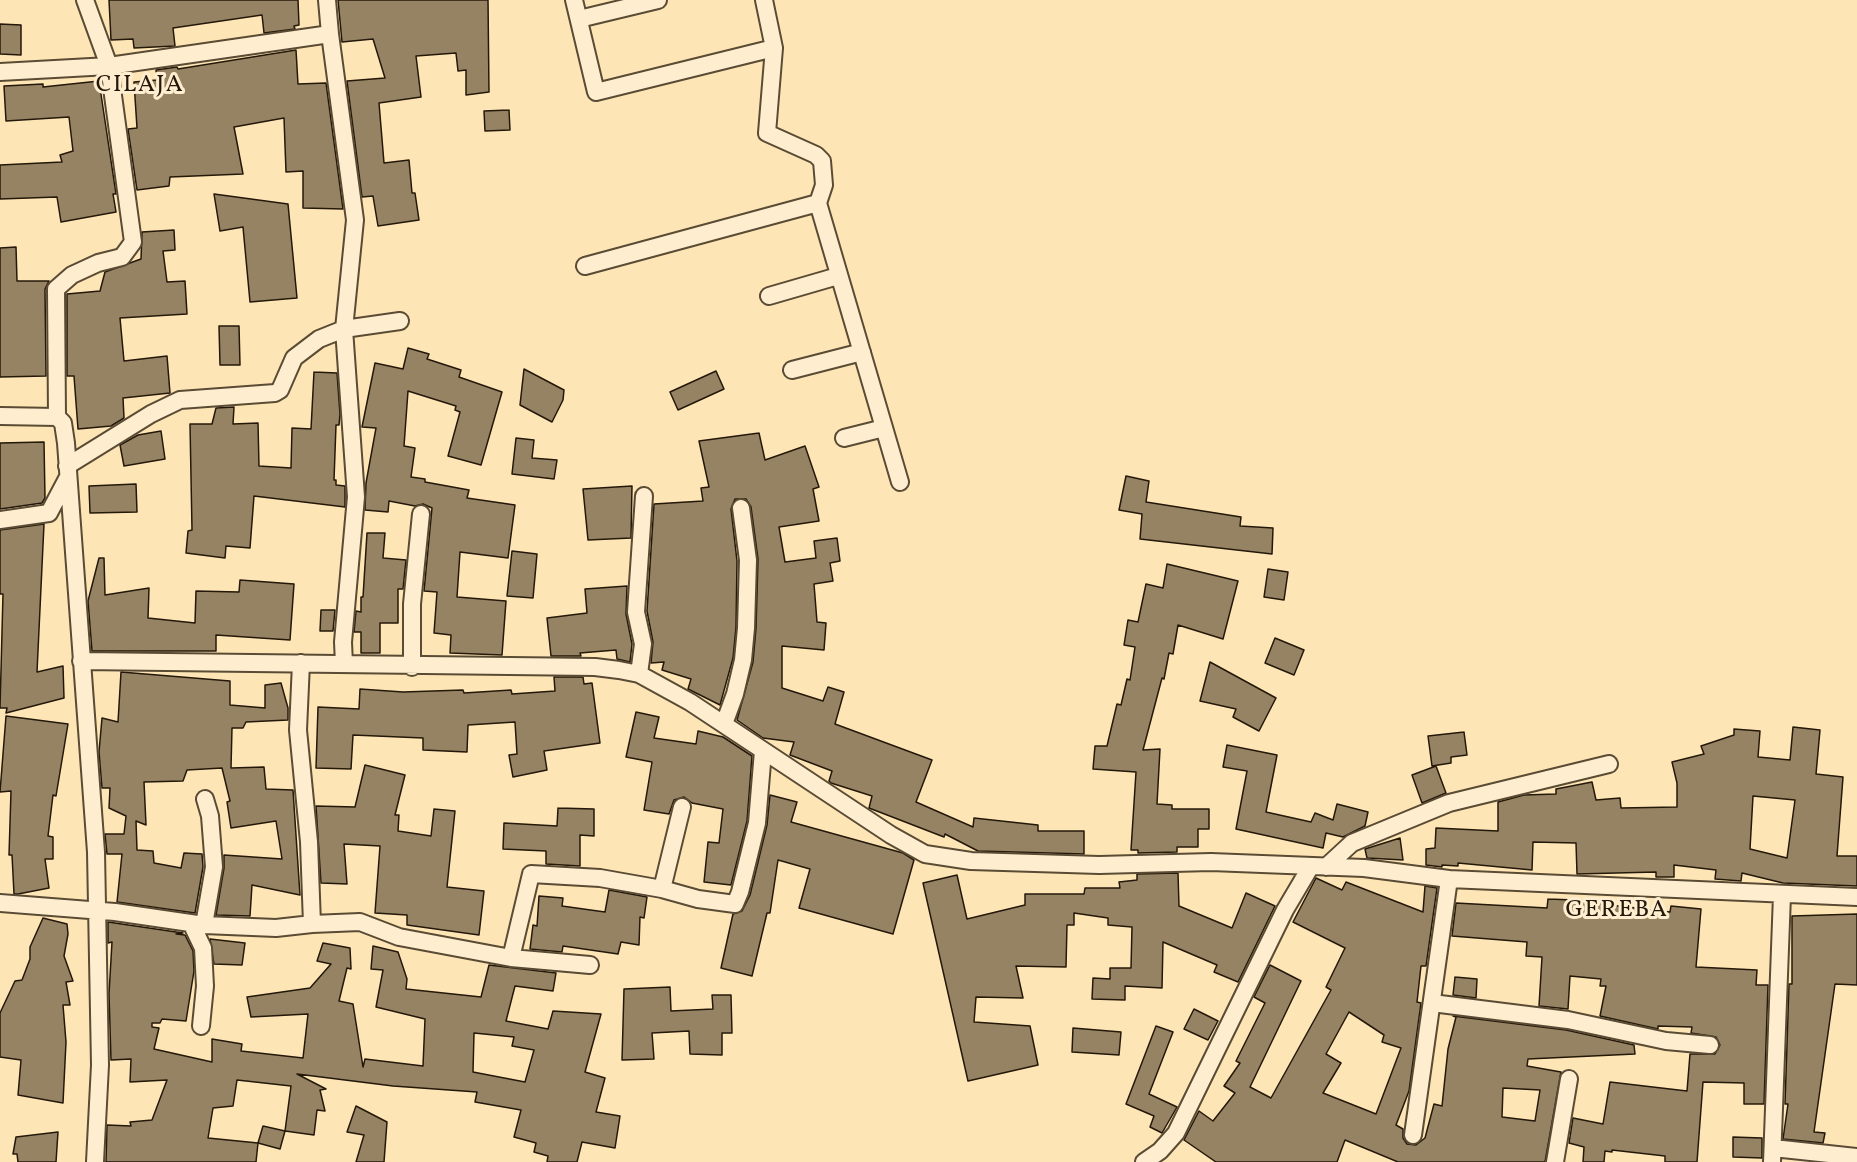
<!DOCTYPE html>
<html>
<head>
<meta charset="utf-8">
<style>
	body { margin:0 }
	canvas { display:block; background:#fee5b5 }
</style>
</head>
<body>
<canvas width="1857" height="1162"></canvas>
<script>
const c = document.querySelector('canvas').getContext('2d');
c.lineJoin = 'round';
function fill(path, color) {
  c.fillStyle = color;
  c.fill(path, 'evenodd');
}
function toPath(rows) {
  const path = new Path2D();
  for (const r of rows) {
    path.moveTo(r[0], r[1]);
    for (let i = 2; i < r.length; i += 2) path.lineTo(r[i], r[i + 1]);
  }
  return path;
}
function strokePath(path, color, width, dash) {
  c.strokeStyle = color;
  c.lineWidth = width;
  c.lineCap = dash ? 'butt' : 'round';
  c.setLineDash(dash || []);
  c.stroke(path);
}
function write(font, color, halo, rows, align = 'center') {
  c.font = font + ' Vollkorn,serif';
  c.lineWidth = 6;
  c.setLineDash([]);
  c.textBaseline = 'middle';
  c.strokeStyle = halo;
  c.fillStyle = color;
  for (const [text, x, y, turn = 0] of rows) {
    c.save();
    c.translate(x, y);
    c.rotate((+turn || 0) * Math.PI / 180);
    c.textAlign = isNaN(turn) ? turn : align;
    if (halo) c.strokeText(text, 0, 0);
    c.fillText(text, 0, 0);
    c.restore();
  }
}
const building = toPath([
	[109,0,298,0,299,25,294,26,295,29,264,33,262,15,173,28,175,46,134,48,133,39,111,40,109,0],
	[338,0,488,0,489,92,466,95,466,70,458,71,456,53,416,56,421,97,379,103,384,163,409,160,412,193,415,193,419,220,378,226,373,196,362,197,347,81,385,78,373,39,342,42,338,0],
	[0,24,21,25,21,55,0,54,0,24],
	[296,50,298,84,326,83,343,209,303,208,303,171,286,172,284,118,234,127,243,174,170,177,169,186,137,190,128,129,137,128,134,82,157,80,156,70,177,67,178,69,296,50],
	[99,81,116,194,113,194,116,212,61,222,57,197,0,199,0,165,62,162,60,155,73,151,69,117,6,121,4,86,43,84,43,87,99,81],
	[509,110,510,130,485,131,484,111,509,110],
	[214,194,288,204,297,298,250,302,243,227,220,231,214,194],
	[174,230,175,250,163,251,167,282,185,281,187,314,120,318,124,361,167,356,170,393,123,398,124,418,111,426,78,429,74,376,67,376,67,294,100,291,105,272,141,259,142,232,174,230],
	[16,247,17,281,49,281,45,289,46,376,0,377,0,248,16,247],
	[219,326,239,326,240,365,220,365,219,326],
	[408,348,429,354,427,359,461,370,459,377,502,392,481,465,448,456,460,412,455,410,456,406,408,391,404,446,415,448,411,477,425,479,425,482,469,490,467,498,515,505,508,558,460,552,457,597,506,601,502,655,450,653,451,635,434,633,437,592,424,591,432,508,423,504,415,506,389,501,388,512,365,510,366,483,376,428,362,427,375,363,403,369,408,348],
	[524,369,564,390,563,400,552,422,520,405,524,369],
	[716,371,724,389,678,410,670,392,716,371],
	[314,372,337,373,340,414,339,425,336,425,334,480,336,480,336,485,345,486,345,507,254,496,250,548,226,546,225,558,186,553,188,531,192,530,190,424,212,424,216,408,234,407,233,424,258,423,259,466,291,468,292,428,311,429,314,372],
	[161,431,165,459,124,466,120,445,138,435,161,431],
	[759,433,765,460,805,446,819,487,813,489,819,521,779,527,785,562,816,558,814,541,837,538,840,561,830,563,833,581,814,584,817,622,826,623,824,650,782,646,782,688,823,701,828,687,844,692,835,724,932,760,916,802,973,827,974,818,1038,825,1038,831,1084,831,1084,854,978,851,945,834,944,837,869,808,872,796,831,783,829,781,832,771,790,755,794,742,763,738,737,720,753,662,756,628,758,559,751,507,746,499,735,499,731,509,737,561,736,627,733,658,720,705,688,689,691,679,662,670,664,662,651,663,653,642,647,611,654,504,703,501,701,488,709,487,699,441,759,433],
	[516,438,534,440,532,458,557,460,554,479,512,474,516,438],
	[44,442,45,498,42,503,0,509,0,443,44,442],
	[1126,476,1149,481,1146,502,1241,517,1240,526,1273,528,1272,554,1140,539,1142,514,1119,510,1126,476],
	[136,484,137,512,90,513,89,486,136,484],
	[632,486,631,538,588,540,583,489,632,486],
	[44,524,37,672,63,666,64,698,6,713,7,708,0,708,3,594,0,594,0,530,44,524],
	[367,533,385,533,383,558,406,560,403,589,398,589,398,623,380,623,380,653,361,653,361,632,354,632,356,611,361,612,361,597,363,597,367,533],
	[512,551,537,554,533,598,507,596,512,551],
	[99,558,104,558,105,595,149,588,148,618,195,623,196,591,239,592,240,580,294,584,290,640,216,635,216,651,92,651,88,601,99,558],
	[1167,564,1238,581,1223,639,1178,625,1173,654,1169,653,1164,679,1162,678,1143,750,1160,749,1157,804,1172,805,1172,809,1209,809,1209,829,1198,829,1198,847,1177,847,1177,852,1138,853,1138,850,1131,850,1136,772,1093,769,1095,746,1107,746,1117,704,1121,705,1127,679,1130,680,1135,647,1124,645,1128,620,1138,622,1146,584,1163,588,1167,564],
	[1268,569,1288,572,1284,600,1264,597,1268,569],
	[627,586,626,614,632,644,630,662,617,659,616,650,580,653,581,656,551,656,547,618,587,613,585,589,627,586],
	[321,610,335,610,333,631,320,631,321,610],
	[1275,638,1304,650,1294,675,1265,663,1275,638],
	[1210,662,1276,698,1259,731,1233,717,1236,709,1200,701,1210,662],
	[121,672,230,681,230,705,265,708,265,685,281,683,288,708,288,720,246,722,243,728,232,728,231,768,264,767,266,789,293,790,300,895,252,885,250,916,216,915,224,868,224,855,282,859,276,821,231,828,227,802,230,801,222,768,187,770,183,781,144,782,146,825,136,821,137,850,153,851,154,863,181,868,184,853,202,854,203,867,195,913,117,902,122,854,107,854,105,834,124,834,126,816,109,808,110,788,102,788,99,752,102,718,118,722,121,672],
	[554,677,583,677,584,684,592,683,600,743,544,751,547,770,513,777,509,755,517,754,515,722,468,725,467,752,423,750,423,738,353,735,351,769,316,768,318,707,359,709,360,689,403,692,463,690,464,693,511,690,512,694,555,691,554,677],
	[636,712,659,717,654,738,696,744,698,731,723,737,752,756,747,821,731,885,704,882,708,842,719,843,723,809,692,803,684,797,674,800,669,814,644,810,652,762,626,757,636,712],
	[6,716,68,724,56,796,53,795,48,836,53,837,53,859,45,859,49,888,18,894,14,894,12,855,9,855,11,791,0,792,6,716],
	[1793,727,1820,730,1816,774,1843,777,1837,856,1857,856,1857,886,1783,883,1742,873,1741,881,1715,879,1716,870,1674,865,1674,877,1656,877,1656,872,1577,874,1576,843,1533,842,1532,870,1458,863,1458,866,1442,865,1442,867,1426,865,1426,849,1435,848,1436,828,1498,831,1498,802,1524,795,1556,794,1556,789,1592,782,1596,800,1620,798,1621,808,1677,807,1677,783,1672,762,1704,754,1701,746,1734,735,1734,729,1760,731,1758,757,1790,760,1793,727],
	[1753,796,1795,800,1787,858,1750,849,1753,796],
	[1464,732,1467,755,1451,757,1451,763,1432,766,1428,736,1464,732],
	[1227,745,1277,755,1266,812,1311,822,1315,813,1333,820,1337,804,1368,812,1365,826,1343,837,1326,833,1323,848,1236,829,1247,771,1223,767,1227,745],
	[365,765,405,775,395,815,399,815,398,831,431,836,434,809,455,811,447,887,484,891,479,935,407,925,407,915,375,913,380,846,344,844,347,884,321,883,316,806,355,807,365,765],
	[1436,766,1446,793,1422,803,1412,775,1436,766],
	[770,795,797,802,791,822,903,853,914,860,893,934,799,908,810,869,778,860,770,913,767,913,752,976,721,968,733,914,742,911,750,895,767,825,770,795],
	[558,808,594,809,594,836,580,835,580,866,546,864,546,851,503,849,504,823,557,826,558,808],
	[1400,838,1403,860,1367,858,1365,849,1400,838],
	[1178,873,1179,906,1232,928,1246,893,1275,906,1238,982,1214,972,1217,965,1163,942,1162,988,1125,986,1125,1000,1092,999,1093,978,1110,979,1110,968,1131,968,1132,927,1108,925,1108,918,1074,913,1074,925,1067,925,1066,967,1016,966,1023,998,976,997,974,1022,1030,1026,1038,1065,968,1081,923,883,957,875,967,919,1025,905,1025,894,1084,894,1085,888,1120,888,1119,882,1137,880,1137,874,1178,873],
	[1316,878,1342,890,1346,882,1423,912,1425,886,1437,888,1426,966,1421,966,1417,1002,1421,1003,1409,1091,1396,1125,1403,1129,1403,1138,1407,1144,1416,1145,1425,1138,1434,1104,1442,1106,1448,1049,1456,1017,1453,1016,1566,1030,1634,1045,1635,1054,1528,1059,1527,1066,1561,1072,1545,1162,1398,1162,1345,1140,1337,1162,1216,1162,1184,1140,1199,1111,1213,1121,1235,1093,1224,1086,1240,1063,1236,1061,1265,1003,1254,997,1270,965,1301,981,1250,1087,1271,1098,1331,990,1326,987,1345,948,1293,922,1316,878],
	[1349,1012,1384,1035,1382,1042,1401,1048,1376,1114,1323,1093,1341,1063,1326,1054,1349,1012],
	[1503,1088,1540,1090,1535,1121,1502,1117,1503,1088],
	[609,890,647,897,644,918,640,917,639,945,621,942,618,954,563,946,562,952,530,949,533,925,537,926,539,896,563,898,562,906,605,912,609,890],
	[1548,899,1601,901,1601,904,1670,912,1671,906,1701,909,1696,967,1757,970,1756,985,1768,985,1764,1104,1744,1104,1744,1083,1703,1082,1697,1162,1665,1162,1665,1156,1612,1150,1612,1152,1605,1151,1604,1162,1583,1162,1584,1147,1569,1143,1573,1118,1603,1124,1610,1082,1687,1091,1690,1054,1715,1054,1720,1045,1716,1037,1691,1033,1692,1027,1658,1026,1658,1029,1600,1016,1606,986,1600,986,1601,979,1570,976,1568,1009,1539,1006,1542,957,1526,956,1527,942,1452,936,1456,903,1547,908,1548,899],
	[1857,914,1857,985,1835,984,1814,1132,1825,1133,1823,1143,1783,1139,1788,1104,1785,1104,1789,984,1792,984,1792,916,1857,914],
	[43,918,67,924,68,934,64,956,73,981,66,982,70,1005,63,1005,66,1042,63,1103,18,1095,21,1060,0,1057,0,1013,15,981,22,980,30,959,30,947,43,918],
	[108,922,183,933,176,934,185,935,193,951,194,971,186,1021,162,1019,160,1023,152,1023,152,1027,159,1028,154,1049,212,1062,212,1039,242,1044,241,1051,303,1058,308,1014,251,1017,247,997,310,988,331,964,317,961,323,943,350,948,351,969,347,968,339,1001,353,1004,363,1067,365,1059,423,1066,425,1019,376,1007,383,970,371,969,373,946,398,952,407,979,406,989,481,997,489,965,556,973,553,991,515,986,506,1021,548,1029,553,1011,601,1014,585,1072,605,1078,596,1112,620,1116,615,1148,582,1142,577,1162,547,1162,548,1156,534,1152,536,1143,514,1137,521,1110,475,1102,477,1092,393,1086,297,1074,326,1089,320,1090,325,1111,317,1110,314,1135,285,1131,291,1086,237,1080,233,1106,213,1108,208,1138,258,1143,256,1162,106,1162,107,1125,131,1126,130,1122,152,1120,167,1080,130,1082,131,1059,111,1060,109,994,112,942,108,943,108,922],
	[474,1033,514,1037,512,1046,534,1050,525,1082,473,1072,474,1033],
	[210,939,245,943,242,965,214,964,210,939],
	[1455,977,1477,979,1476,998,1453,995,1455,977],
	[670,987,671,1011,713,1009,712,995,731,995,732,1033,722,1033,722,1055,690,1054,689,1031,652,1033,654,1059,622,1060,624,989,670,987],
	[1194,1009,1218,1021,1208,1040,1184,1029,1194,1009],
	[1156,1026,1173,1032,1149,1094,1177,1107,1162,1133,1150,1127,1154,1116,1126,1104,1156,1026],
	[1073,1028,1121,1032,1119,1055,1072,1052,1073,1028],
	[356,1106,387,1122,384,1162,356,1162,364,1135,347,1132,356,1106],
	[263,1126,285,1131,280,1149,258,1143,263,1126],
	[58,1132,56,1162,18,1162,17,1154,13,1154,16,1137,58,1132],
	[1733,1137,1762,1138,1762,1158,1733,1157,1733,1137]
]);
fill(building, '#958363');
strokePath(building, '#24180a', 1.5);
const street = toPath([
	[574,0,596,92,774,48],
	[764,0,774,48,767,133,816,155,822,161,824,185,818,203,900,482],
	[579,19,658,0],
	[330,34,355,220,344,329,356,497,343,642,344,664],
	[0,72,109,66,330,34,327,0],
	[585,266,818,203],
	[769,296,838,276],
	[792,370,862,352],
	[0,416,57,417,63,423,66,443,96,852,100,1065,95,1162],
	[57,417,56,289,72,275,98,263,122,257,133,242,109,66,85,0],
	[844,438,884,428],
	[67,466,151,414,180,400,275,393,280,390,294,358,319,339,344,329,400,321],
	[0,520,49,513,68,477],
	[81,661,595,667,619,670,639,674,690,702,891,835,925,854,971,861,1099,865,1211,862,1364,868,1449,879,1857,897],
	[301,663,298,730,309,842,312,924,360,922,399,937,511,958,590,965],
	[412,667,412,604,421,514],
	[639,674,643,644,636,612,644,496],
	[724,724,735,694,743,660,746,628,748,560,741,508],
	[1326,867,1352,843,1449,803,1609,764],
	[662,889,682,807],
	[0,903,115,912,204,925,276,928,312,924],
	[192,925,203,948,205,986,201,1026],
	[204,925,214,867,210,816,205,799],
	[511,958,531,874,600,878,662,889,698,899,735,904,740,892,757,823,763,751],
	[1432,1003,1568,1020,1666,1041,1710,1045],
	[1413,1135,1449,879],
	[1773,1148,1857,1157],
	[1144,1162,1160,1151,1176,1133,1285,910,1311,866],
	[1555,1162,1569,1079],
	[1772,1162,1782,895]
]);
strokePath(street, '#5a4b35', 20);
strokePath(street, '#feeecf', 16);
c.letterSpacing = '1.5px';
write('24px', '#24180a', '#feeecf', [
	["CILAJA",140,87],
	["GEREBA",1617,912]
]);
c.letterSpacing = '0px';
</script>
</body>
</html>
